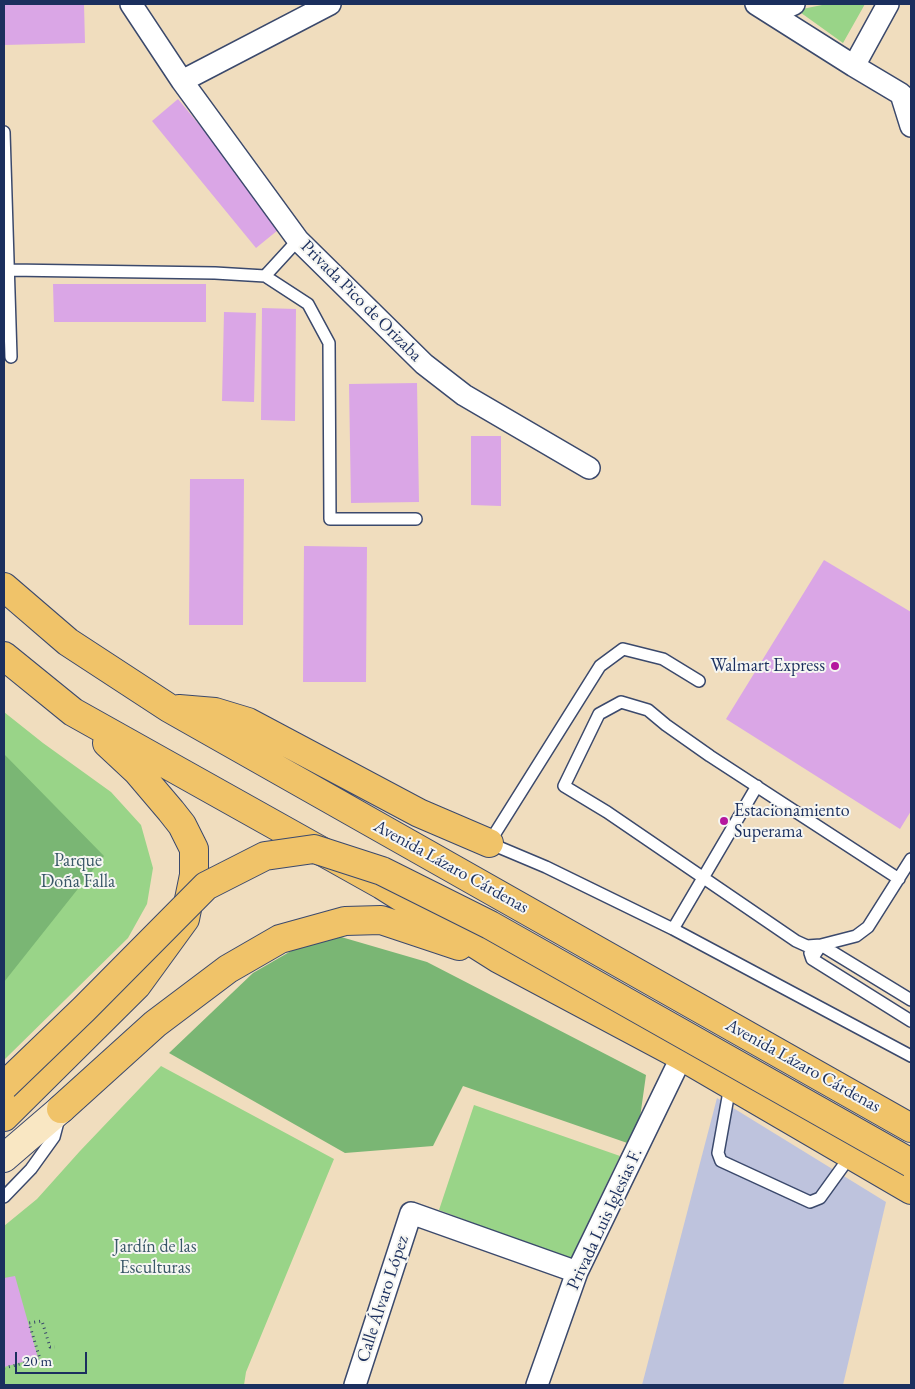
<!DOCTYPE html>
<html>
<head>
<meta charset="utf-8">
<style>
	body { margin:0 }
	#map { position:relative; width:915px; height:1389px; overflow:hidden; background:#f0ddbe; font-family:"EB Garamond",serif }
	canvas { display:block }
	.frame { position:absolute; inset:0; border:5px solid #1b2f5e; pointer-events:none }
	.scale { position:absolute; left:15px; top:1352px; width:72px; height:22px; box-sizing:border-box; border:2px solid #1b2f5e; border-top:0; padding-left:6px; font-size:15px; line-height:18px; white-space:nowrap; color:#1b2f5e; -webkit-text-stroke:4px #f6f6f2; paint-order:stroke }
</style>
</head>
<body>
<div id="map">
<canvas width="915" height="1389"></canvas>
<div class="frame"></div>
<div class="scale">20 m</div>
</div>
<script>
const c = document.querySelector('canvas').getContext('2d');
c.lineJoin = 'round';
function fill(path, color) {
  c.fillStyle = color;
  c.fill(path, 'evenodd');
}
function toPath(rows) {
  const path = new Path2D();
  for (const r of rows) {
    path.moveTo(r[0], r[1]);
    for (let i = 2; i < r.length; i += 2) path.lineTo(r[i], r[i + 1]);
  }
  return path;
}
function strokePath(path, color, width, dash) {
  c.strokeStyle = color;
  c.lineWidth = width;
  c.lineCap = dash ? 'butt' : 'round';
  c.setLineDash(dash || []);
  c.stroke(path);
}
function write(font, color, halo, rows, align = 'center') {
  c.font = font + ' "EB Garamond",serif';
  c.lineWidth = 4;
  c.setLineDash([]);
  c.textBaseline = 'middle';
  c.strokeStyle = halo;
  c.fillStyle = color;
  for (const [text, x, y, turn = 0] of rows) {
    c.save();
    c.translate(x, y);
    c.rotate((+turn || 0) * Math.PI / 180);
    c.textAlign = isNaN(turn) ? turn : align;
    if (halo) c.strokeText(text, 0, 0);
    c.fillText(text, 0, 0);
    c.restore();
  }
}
fill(toPath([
	[717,1098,886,1202,843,1385,642,1385]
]), '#bec3dd');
fill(toPath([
	[827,4,865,4,843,43,797,10],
	[4,712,43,743,111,792,141,825,153,868,147,904,128,938,4,1060],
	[161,1066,334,1159,246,1372,244,1385,4,1385,4,1226,37,1199,80,1151],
	[474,1105,620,1156,570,1260,439,1210]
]), '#99d488');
fill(toPath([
	[4,754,104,856,4,982],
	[324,932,427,962,646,1075,636,1146,463,1086,433,1146,345,1153,169,1053,253,973]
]), '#7ab674');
fill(toPath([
	[4,4,84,4,85,43,4,45],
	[178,99,283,226,256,248,152,121],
	[53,284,206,284,206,322,54,322],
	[262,308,296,309,295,421,261,420],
	[224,312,256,313,254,402,222,401],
	[417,383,419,502,351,503,349,384],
	[471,436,501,436,501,506,471,505],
	[190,479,244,479,243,625,189,625],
	[304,546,367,547,366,682,303,682],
	[824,560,911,612,911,811,900,829,726,719],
	[15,1276,38,1358,4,1367,4,1278]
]), '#daa6e6');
const service = toPath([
	[4,132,11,357],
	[298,240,265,276,308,304,329,343,330,519,416,519],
	[9,270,215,273,265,276],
	[699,681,663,659,623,649,600,666,489,843,546,867,673,929,911,1056],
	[899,879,710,756,666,725,648,710,621,702,599,714,564,786,607,812,796,941,807,946,821,945,911,1000],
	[673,929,757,786],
	[810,953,812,959,911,1021],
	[812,959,821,945,856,936,868,927,911,859],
	[730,1086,718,1153,721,1161,810,1202,820,1198,851,1155],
	[4,1197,31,1169,54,1137,59,1118]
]);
const minor = toPath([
	[131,4,182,81,298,240,424,364,464,395,589,468],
	[756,4,854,66,901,94,911,126],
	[772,14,794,4],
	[854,66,888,4],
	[182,81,330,4],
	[355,1385,411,1213,577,1272],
	[537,1385,577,1272,676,1068,681,1056]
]);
const secondary = toPath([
	[4,1158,61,1109]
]);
const trunk = toPath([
	[4,587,68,642,169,708,911,1128],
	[4,656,73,712,382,885,499,959,681,1056,911,1190],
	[179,709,215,712,248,722,419,813,489,843],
	[61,1109,155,1024,228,969,280,939,345,921,381,920,459,946],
	[4,1117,137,985,185,919,194,875,194,849,182,825,171,811,137,771,107,743]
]);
strokePath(service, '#3b496c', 14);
strokePath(minor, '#3b496c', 24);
strokePath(secondary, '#3b496c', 30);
strokePath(trunk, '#3b496c', 30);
strokePath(toPath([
	[4,1368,40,1359,29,1323,42,1321,50,1347,55,1347]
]), '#3b496c', 3, [1, 4]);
strokePath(service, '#fff', 11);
strokePath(minor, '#fff', 21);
strokePath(secondary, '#f9e7c3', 28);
strokePath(trunk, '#f0c369', 28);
const trunkBridge = toPath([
	[4,1086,84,1009,206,886,265,856,314,849,382,871,490,925,911,1163]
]);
strokePath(trunkBridge, '#3b496c', 30, []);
strokePath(trunkBridge, '#f0c369', 28);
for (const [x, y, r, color] of [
	[835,666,5,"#b5179e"],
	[724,821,5,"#b5179e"]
]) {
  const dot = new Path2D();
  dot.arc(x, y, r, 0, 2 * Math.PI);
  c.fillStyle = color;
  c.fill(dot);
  strokePath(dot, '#f6f6f2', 2);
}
write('18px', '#1b2f5e', '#f6f6f2', [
	["Privada Pico de Orizaba",361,301,45],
	["Avenida Lázaro Cárdenas",451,867,29],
	["Avenida Lázaro Cárdenas",803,1066,29],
	["Privada Luis Iglesias F.",605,1219,-65],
	["Calle Álvaro López",383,1299,-72]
]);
write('18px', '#1b2f5e', '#f6f6f2', [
	["Walmart Express",825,666],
	["Estacionamiento",734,811,"left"],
	["Superama",734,832,"left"]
], 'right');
write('18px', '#3a5868', '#f6f6f2', [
	["Parque",78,861],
	["Doña Falla",78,882],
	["Jardín de las",155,1247],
	["Esculturas",155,1268]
]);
</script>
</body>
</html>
